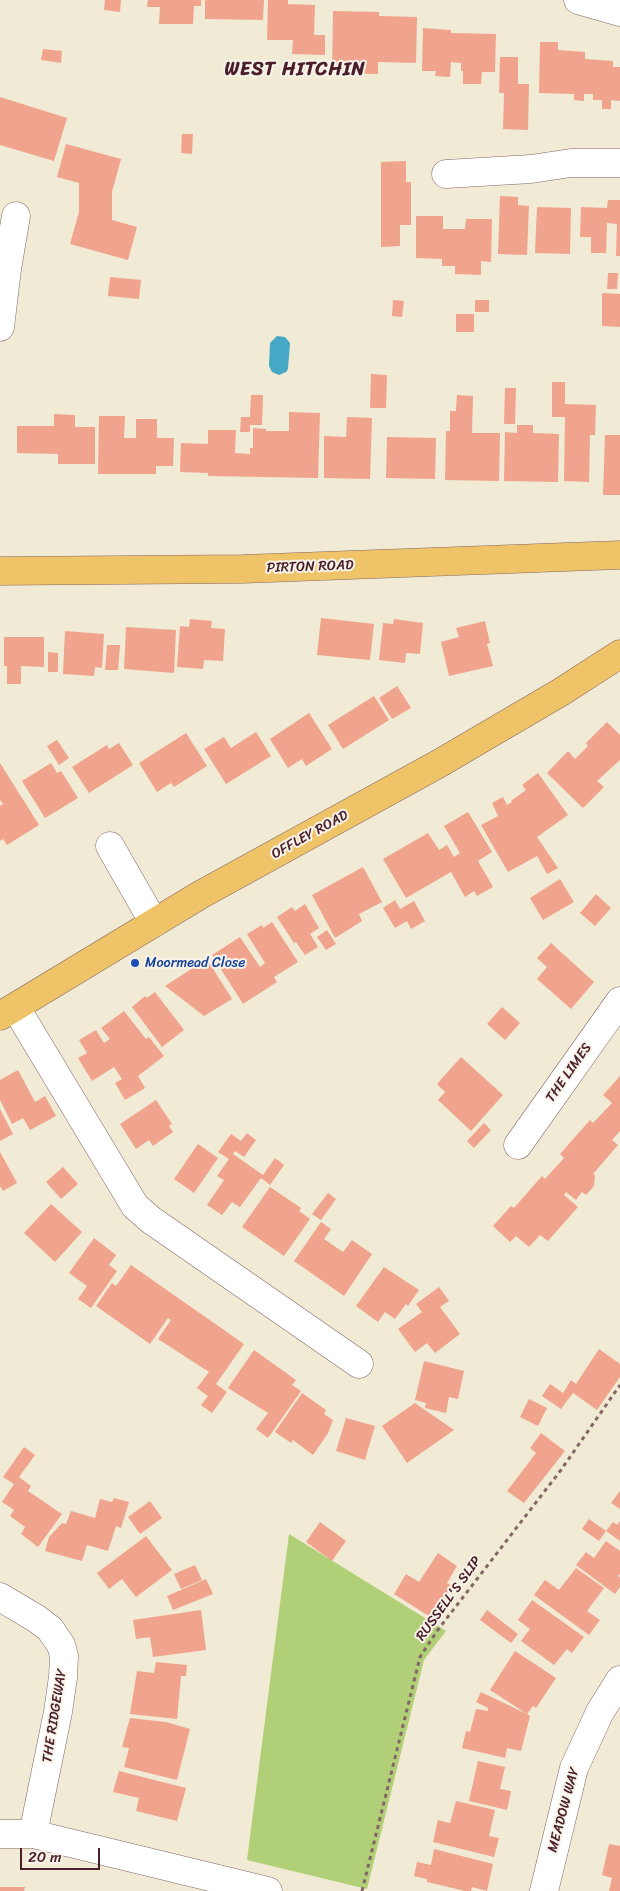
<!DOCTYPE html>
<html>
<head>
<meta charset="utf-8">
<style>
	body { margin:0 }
	#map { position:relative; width:620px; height:1891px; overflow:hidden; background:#f1ead4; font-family:Sriracha,sans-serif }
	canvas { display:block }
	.scale { position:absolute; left:20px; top:1848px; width:80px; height:22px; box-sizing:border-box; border:2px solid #4a1f2b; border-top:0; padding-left:6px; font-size:15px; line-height:18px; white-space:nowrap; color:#4a1f2b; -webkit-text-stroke:4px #f7f3e8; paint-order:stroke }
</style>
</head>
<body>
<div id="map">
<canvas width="620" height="1891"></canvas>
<div class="scale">20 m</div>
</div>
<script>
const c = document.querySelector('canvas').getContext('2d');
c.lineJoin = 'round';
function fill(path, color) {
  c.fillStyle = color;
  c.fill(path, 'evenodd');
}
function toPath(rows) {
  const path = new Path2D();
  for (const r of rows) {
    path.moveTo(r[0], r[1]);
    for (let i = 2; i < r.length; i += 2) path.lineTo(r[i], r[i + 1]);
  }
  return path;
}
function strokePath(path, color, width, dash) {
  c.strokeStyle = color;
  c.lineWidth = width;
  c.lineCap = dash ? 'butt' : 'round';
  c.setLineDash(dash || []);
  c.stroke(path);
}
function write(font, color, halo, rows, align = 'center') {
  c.font = font + ' Sriracha,sans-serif';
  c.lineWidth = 4;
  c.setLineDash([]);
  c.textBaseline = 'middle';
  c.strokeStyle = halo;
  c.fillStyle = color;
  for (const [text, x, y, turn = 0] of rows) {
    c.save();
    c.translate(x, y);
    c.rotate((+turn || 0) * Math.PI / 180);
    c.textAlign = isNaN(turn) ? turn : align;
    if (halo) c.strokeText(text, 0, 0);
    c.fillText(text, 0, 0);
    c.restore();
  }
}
fill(toPath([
	[289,1534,446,1631,424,1660,367,1889,247,1860]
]), '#b0cf77');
fill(toPath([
	[277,336,285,337,290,343,288,369,286,372,279,375,272,372,269,366,270,343]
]), '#46a8c5');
fill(toPath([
	[105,0,121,0,120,12,104,10],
	[148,0,201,0,201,6,194,6,193,24,159,24,160,7,147,7],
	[205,0,264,0,263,20,205,19],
	[268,0,288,0,288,4,315,5,314,35,325,35,325,55,292,54,293,40,267,40],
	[333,11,379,12,379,16,417,17,416,63,378,62,378,74,332,73],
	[423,28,451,30,451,33,496,34,495,72,482,72,481,84,463,84,463,71,461,71,461,63,451,62,450,77,435,76,436,71,422,71],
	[540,42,558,42,558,50,585,52,585,59,613,61,613,67,620,67,620,101,611,100,611,109,602,109,602,100,593,100,593,94,584,94,584,101,574,100,574,94,539,93],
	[43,49,62,51,61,63,41,60],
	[500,57,518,57,518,84,529,84,528,130,503,129,504,93,499,93],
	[0,97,67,118,54,161,0,145],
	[182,134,193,134,192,154,181,153],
	[66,144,121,159,112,192,112,220,137,227,128,260,70,244,79,212,79,183,57,177],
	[406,161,406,182,411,182,411,225,400,225,400,246,381,247,381,162],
	[500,196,518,197,518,205,529,206,527,255,498,254],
	[608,200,620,200,620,256,616,256,617,224,607,223,606,253,591,253,591,237,580,237,581,207,607,208],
	[537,207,571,208,570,254,535,253],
	[416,216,443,216,443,229,465,229,466,219,492,219,491,262,481,261,481,275,455,274,455,266,442,266,442,259,416,258],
	[608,273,618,273,617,289,607,289],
	[110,277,141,280,139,299,108,296],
	[602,293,620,294,620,327,602,326],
	[393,300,404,301,402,317,392,316],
	[475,300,489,300,489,312,475,312],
	[456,314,474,314,474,332,456,332],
	[371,374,387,375,386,408,370,408],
	[552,382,565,382,565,404,596,405,595,435,590,435,589,482,564,481,565,417,552,417],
	[505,388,516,388,515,424,504,424],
	[251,395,263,395,262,425,250,425,250,432,240,432,241,417,250,417],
	[457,395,473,396,472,433,500,433,499,481,445,480,446,431,450,431,450,411,456,411],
	[289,412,320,413,318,478,208,476,208,473,180,472,181,443,208,444,208,430,236,430,235,453,250,454,250,448,253,448,253,428,266,429,266,431,289,431],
	[54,414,75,415,75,427,95,427,95,464,58,464,58,454,17,453,17,426,54,426],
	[99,416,125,416,124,438,136,438,136,419,157,419,157,438,174,438,173,466,156,466,156,474,98,474],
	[347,417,372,418,370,479,324,478,324,436,346,437],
	[517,425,533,425,533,433,559,434,558,482,504,481,505,432,517,433],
	[605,435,620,435,620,495,603,495],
	[387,437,436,438,435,479,386,478],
	[321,618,374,624,370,660,317,655],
	[190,619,212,621,211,628,225,629,223,661,204,660,203,669,177,667,180,626,189,627],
	[394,619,423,623,420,654,406,653,405,663,379,660,383,623,393,624],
	[485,621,490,643,487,644,493,666,449,676,441,642,459,637,456,628],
	[126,627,176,630,174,673,124,669],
	[65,631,104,634,102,668,95,667,94,676,63,674],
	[4,637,44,637,44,667,21,666,21,684,7,684,7,666,4,666],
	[107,645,120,645,118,670,105,670],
	[48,652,58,653,58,672,48,672],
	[397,686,411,708,392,719,379,698],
	[374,696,389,720,343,749,328,725],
	[309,713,332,749,306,766,302,759,288,768,270,739],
	[607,722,620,735,620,760,597,781,604,787,583,808,547,773,568,751,575,759,588,746,586,743],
	[256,732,271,756,226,784,204,749,224,737,231,748],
	[186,733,207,766,174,787,171,783,157,792,139,763],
	[57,740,69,758,59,765,47,746],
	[119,743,133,765,89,793,72,767,107,745,109,749],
	[0,763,39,825,7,845,3,839,0,841,0,806,3,804,0,800],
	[51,763,57,773,61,771,78,798,45,818,22,781],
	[538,773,568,815,537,837,558,868,547,874,537,856,508,872,481,825,498,816,492,803,503,797,507,805,512,802,511,801,526,790,522,785],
	[468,812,492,852,478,861,493,887,477,896,474,891,465,897,451,872,406,898,383,859,428,833,439,850,447,845,454,857,460,853,444,826],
	[363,867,382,902,359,914,362,921,335,938,312,895],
	[560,879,574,902,543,920,530,898],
	[596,894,611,908,595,926,580,913],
	[395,900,400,909,414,901,425,921,411,929,407,921,395,928,383,908],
	[305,904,319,928,310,934,318,947,305,955,296,942,294,943,277,917,292,907,295,911],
	[272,922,298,962,274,977,277,982,243,1004,212,955,240,937,260,967,265,963,247,934,262,925,263,928],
	[327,930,336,944,326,950,317,937],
	[551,943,594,982,571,1009,537,979,547,967,537,958],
	[207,959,232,999,204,1016,165,986],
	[155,992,184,1030,162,1047,132,1007,145,996,147,998],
	[502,1007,520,1023,505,1040,487,1024],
	[124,1011,146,1039,149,1037,164,1056,138,1076,145,1088,125,1100,115,1083,122,1079,114,1067,92,1081,78,1058,87,1053,79,1040,96,1030,104,1043,110,1039,101,1028],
	[461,1057,503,1095,471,1131,438,1100,445,1092,437,1084],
	[18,1070,35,1102,45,1096,56,1116,30,1130,23,1118,12,1124,0,1100,0,1080],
	[620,1076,620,1131,612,1140,618,1145,593,1174,595,1175,594,1186,586,1195,582,1192,576,1200,566,1192,564,1195,578,1207,548,1241,540,1235,529,1247,516,1236,510,1242,493,1226,511,1206,514,1208,542,1176,545,1179,564,1158,560,1154,590,1120,593,1123,612,1103,603,1095],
	[156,1100,172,1124,169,1126,173,1132,153,1146,149,1140,136,1149,120,1124],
	[0,1109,13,1134,0,1141],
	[484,1123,491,1130,474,1148,467,1141],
	[247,1133,256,1140,244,1157,235,1151,233,1154,263,1175,275,1158,284,1165,270,1185,261,1178,240,1207,232,1202,222,1215,207,1205,224,1180,217,1176,229,1159,218,1152,231,1134,241,1141],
	[198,1144,218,1158,194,1193,174,1179],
	[0,1152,17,1183,3,1191,0,1186],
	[63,1167,78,1184,61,1199,46,1182],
	[270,1187,301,1208,299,1211,310,1219,284,1256,242,1227],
	[328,1193,336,1199,321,1220,312,1214],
	[51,1204,82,1232,55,1262,24,1233],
	[321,1222,331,1229,324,1239,343,1252,352,1240,372,1254,344,1296,294,1261],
	[94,1238,116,1255,109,1265,117,1271,91,1308,78,1299,87,1286,69,1273],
	[131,1265,244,1344,216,1384,227,1392,212,1413,201,1405,208,1396,197,1388,209,1372,158,1339,171,1320,168,1318,150,1344,96,1306,112,1283,116,1286],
	[384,1267,419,1290,408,1306,406,1304,395,1319,385,1312,378,1322,356,1306],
	[439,1287,449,1301,440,1307,460,1334,435,1353,427,1343,415,1352,398,1329,422,1312,416,1304],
	[599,1349,620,1364,620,1377,597,1410,573,1393,561,1409,542,1396,550,1384,563,1393,571,1380,576,1384],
	[254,1350,296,1380,292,1385,301,1391,268,1438,256,1429,268,1413,228,1388],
	[424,1361,464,1371,458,1399,449,1397,446,1413,425,1408,426,1403,415,1400],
	[302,1393,326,1410,324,1414,333,1420,328,1433,313,1455,293,1440,291,1443,275,1432],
	[529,1399,547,1408,538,1426,520,1417],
	[415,1403,454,1430,407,1463,382,1426],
	[346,1418,375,1426,365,1460,336,1451],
	[541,1433,565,1451,524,1503,507,1491,536,1453,530,1448],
	[24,1447,35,1455,19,1477,31,1486,28,1491,62,1514,38,1547,21,1534,25,1527,10,1516,14,1510,2,1502,14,1484,3,1477],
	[620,1491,620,1509,611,1503],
	[114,1498,129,1502,121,1528,116,1526,108,1551,87,1545,82,1561,45,1551,49,1537,62,1523,66,1524,71,1511,95,1518,100,1499,112,1502],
	[150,1501,162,1518,140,1534,128,1517],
	[589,1519,606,1531,599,1541,582,1529],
	[620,1521,620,1541,606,1531,613,1522,617,1525],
	[320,1522,346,1541,332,1561,306,1542],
	[146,1536,172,1570,136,1597,122,1579,109,1589,97,1573],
	[606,1541,620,1551,620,1574,618,1576,620,1577,620,1587,615,1594,576,1565,586,1552,594,1558],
	[438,1553,457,1566,447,1583,452,1586,445,1598,448,1600,435,1620,394,1594,406,1574,419,1582],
	[195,1565,202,1580,181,1589,174,1574],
	[576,1568,604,1588,587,1611,600,1620,589,1635,534,1595,545,1580,559,1590],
	[206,1579,213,1594,173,1610,167,1596],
	[532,1600,584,1637,572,1653,567,1649,554,1665,521,1641,530,1629,518,1620],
	[201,1610,206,1650,153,1657,150,1637,136,1639,133,1620],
	[487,1610,518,1634,511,1643,480,1620],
	[515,1651,556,1678,536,1708,533,1706,527,1714,530,1716,521,1751,507,1748,505,1758,462,1748,466,1731,470,1732,476,1709,488,1711,488,1708,476,1702,481,1692,527,1714,490,1690],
	[156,1662,187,1665,186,1676,181,1676,177,1719,130,1714,137,1671,154,1673],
	[130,1718,166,1722,190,1729,177,1780,124,1767,129,1748,122,1747],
	[478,1761,505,1767,500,1789,511,1791,507,1810,469,1801],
	[119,1771,186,1788,177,1821,136,1811,139,1798,113,1792],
	[456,1801,495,1810,489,1836,499,1838,494,1857,433,1842,438,1820,450,1823],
	[609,1844,620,1846,620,1891,609,1891,612,1878,602,1875],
	[434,1849,493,1864,487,1891,472,1887,471,1891,465,1891,427,1882,427,1879,414,1876,417,1862,431,1865],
	[0,1887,25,1887,24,1891,0,1891]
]), '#f0a48e');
const minor = toPath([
	[578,0,620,12],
	[446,174,531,169,571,163,620,163],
	[0,327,7,269,16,216],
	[110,846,154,923],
	[16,1008,135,1206,151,1220,359,1364],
	[518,1145,620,1001],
	[0,1597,37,1619,50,1629,61,1645,64,1656,63,1677,58,1712,33,1834],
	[0,1834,33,1834,268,1891],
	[544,1891,574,1768,600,1712,620,1680]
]);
const major = toPath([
	[0,571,242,569,620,555],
	[0,1016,200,895,440,763,561,692,620,654]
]);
strokePath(minor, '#846666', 29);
strokePath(major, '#846666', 29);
strokePath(toPath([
	[362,1891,420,1657,437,1631,561,1470,620,1385]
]), '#846666', 3, [4, 4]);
strokePath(minor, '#fff', 28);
strokePath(major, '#efc469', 28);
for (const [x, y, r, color] of [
	[135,963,5,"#1a4fb4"]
]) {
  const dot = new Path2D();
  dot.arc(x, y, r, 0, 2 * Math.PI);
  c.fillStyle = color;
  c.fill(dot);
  strokePath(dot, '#f7f3e8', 2);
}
write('14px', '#4a1f2b', '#f7f3e8', [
	["PIRTON ROAD",310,567,-2],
	["OFFLEY ROAD",310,835,-29],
	["THE LIMES",569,1073,-55],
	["RUSSELL'S SLIP",449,1599,-54],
	["THE RIDGEWAY",55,1716,-81],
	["MEADOW WAY",564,1810,-75]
]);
write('14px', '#164399', '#f7f3e8', [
	["Moormead Close",145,963]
], 'left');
c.letterSpacing = '1px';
write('bold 19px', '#4a1f2b', '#f7f3e8', [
	["WEST HITCHIN",295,70]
]);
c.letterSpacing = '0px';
</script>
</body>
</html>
